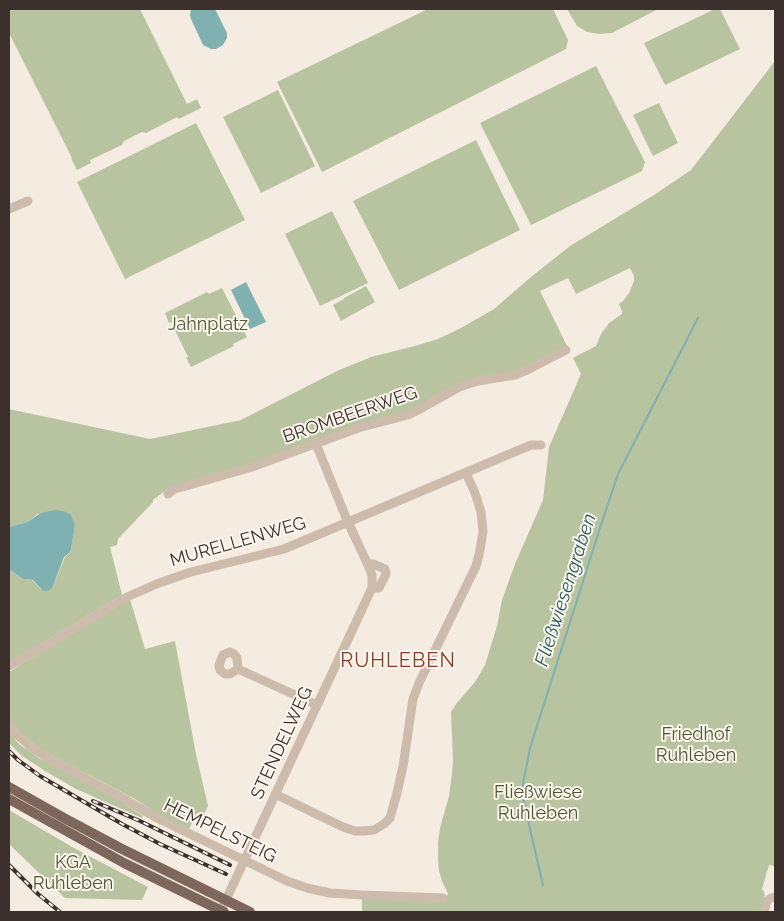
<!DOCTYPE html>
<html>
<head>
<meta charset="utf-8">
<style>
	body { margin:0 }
	#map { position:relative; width:784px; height:921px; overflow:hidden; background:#f4ebe1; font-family:Raleway,sans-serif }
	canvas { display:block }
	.frame { position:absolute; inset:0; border:10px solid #3b302b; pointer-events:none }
</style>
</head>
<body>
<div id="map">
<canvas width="784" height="921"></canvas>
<div class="frame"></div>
</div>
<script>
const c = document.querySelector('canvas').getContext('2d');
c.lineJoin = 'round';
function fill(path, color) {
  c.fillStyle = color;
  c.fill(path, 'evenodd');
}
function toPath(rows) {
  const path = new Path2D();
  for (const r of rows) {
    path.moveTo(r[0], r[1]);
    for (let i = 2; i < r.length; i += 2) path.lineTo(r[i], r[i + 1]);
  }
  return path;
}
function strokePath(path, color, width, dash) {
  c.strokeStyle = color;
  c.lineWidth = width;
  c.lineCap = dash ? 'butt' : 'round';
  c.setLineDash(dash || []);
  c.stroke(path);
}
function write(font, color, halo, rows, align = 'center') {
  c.font = font + ' Raleway,sans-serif';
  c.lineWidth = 4;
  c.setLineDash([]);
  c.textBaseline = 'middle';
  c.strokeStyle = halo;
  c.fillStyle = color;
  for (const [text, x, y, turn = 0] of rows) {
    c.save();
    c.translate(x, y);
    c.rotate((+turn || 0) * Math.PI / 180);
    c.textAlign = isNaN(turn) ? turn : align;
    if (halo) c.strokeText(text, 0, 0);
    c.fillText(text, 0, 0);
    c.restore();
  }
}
fill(toPath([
	[9,9,140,9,187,104,197,99,201,108,179,119,177,117,146,133,142,132,124,141,122,145,90,160,91,163,77,170,71,158,72,158,9,33],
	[428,9,553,9,568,40,566,49,322,172,277,82],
	[567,9,658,9,612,33,599,34,587,32,577,26],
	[715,9,720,9,740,49,665,85,644,43],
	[775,61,775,866,769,865,762,889,765,894,761,912,362,912,362,895,445,898,448,894,442,881,439,871,438,859,438,843,440,828,449,796,452,773,453,761,451,712,456,704,475,682,485,665,497,626,502,600,515,564,543,500,549,447,581,374,573,358,596,346,601,334,609,323,622,314,622,311,619,304,623,301,629,293,634,281,634,276,630,268,576,294,568,278,540,291,568,348,526,368,501,375,417,408,259,462,173,487,165,491,153,500,153,502,118,539,117,545,110,547,122,595,20,656,9,662,9,569,23,579,32,580,42,590,53,586,65,557,70,552,71,549,75,526,38,514,27,522,9,527,9,409,150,439,241,420,337,371,371,357,415,346,438,339,461,328,494,309,531,277,570,246,654,195,691,170],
	[596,66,645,162,642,171,531,225,480,123],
	[278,90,315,166,261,193,223,117],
	[659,103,678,143,653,156,633,115],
	[196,123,245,220,125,279,77,182],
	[476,140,520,230,399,290,353,201],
	[332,211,368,283,320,306,285,234],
	[366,286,375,302,341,321,333,305,344,299,344,298],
	[222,288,247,337,233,344,234,346,191,367,186,358,188,357,171,322,169,323,165,313,207,292,209,294],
	[130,599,145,649,175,641,196,754,208,806,203,816,197,813,189,829,156,813,135,799,56,758,35,745,16,729,9,716,9,672],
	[9,732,19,744,39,758,125,803,124,804,143,816,142,818,76,789,45,771,22,756,9,743],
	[9,810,74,848,148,887,142,900,65,898,9,844]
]), '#b8c4a0');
fill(toPath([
	[191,9,215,9,227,33,227,38,223,45,216,49,211,49,203,45,191,19,190,15],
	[246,282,266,322,250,329,231,290],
	[56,510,66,512,71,515,75,526,71,549,70,552,64,557,53,586,50,590,46,591,42,590,33,580,23,579,9,569,9,527,27,522,41,513]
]), '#7fb0b2');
strokePath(toPath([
	[543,885,524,803,523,784,530,748,599,531,618,474,698,318]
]), '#7fb0b2', 2);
strokePath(toPath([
	[9,209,28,201],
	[168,494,174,489,186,486,252,467,358,428,408,415,420,409,459,387,478,381,515,375,527,370,566,350],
	[368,565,373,564,385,569,386,574,379,588,372,588],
	[230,652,234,654,237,658,238,669,230,674,225,674,220,670,219,665,223,655,230,652],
	[9,666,21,660,127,597,159,583,191,572,284,549,531,445,541,445],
	[238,669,317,705],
	[9,723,14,732,31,747,51,760,119,796,155,817,287,881,307,888,330,893,362,895,443,898],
	[275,794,343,827,355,831,363,831,374,830,384,824,390,818,397,793,403,766,413,699,419,683,476,566,479,555,483,532,481,512,475,493,466,473],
	[223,906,372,588,372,575,368,565,347,520,316,444],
	[764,912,767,901,771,898,775,897]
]), '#cdbbac', 9);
strokePath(toPath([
	[9,787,64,818,120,848,250,912],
	[9,799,124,863,224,912]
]), '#7d675c', 10);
const rail = toPath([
	[9,751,18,760,40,776,122,824,160,844,226,874],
	[93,801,140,821,230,865],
	[9,865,38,894,60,912]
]);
strokePath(rail, '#3b302b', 4);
strokePath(rail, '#fbf5ee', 2, [5.5]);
write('18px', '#4a5a2e', '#fbf5ee', [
	["Jahnplatz",208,325],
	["Friedhof",696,735],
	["Ruhleben",696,756],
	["Fließwiese",538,793],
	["Ruhleben",538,814],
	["KGA",73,863],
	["Ruhleben",73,884]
]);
write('18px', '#3b302b', '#fbf5ee', [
	["BROMBEERWEG",350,415,-19],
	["MURELLENWEG",238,542,-16],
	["STENDELWEG",282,743,-65],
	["HEMPELSTEIG",220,831,26]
]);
write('italic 19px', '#1f5a5e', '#fbf5ee', [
	["Fließwiesengraben",566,590,-72]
]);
c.letterSpacing = '1px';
write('20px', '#8c3b22', '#fbf5ee', [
	["RUHLEBEN",398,661]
]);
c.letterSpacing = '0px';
</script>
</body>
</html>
